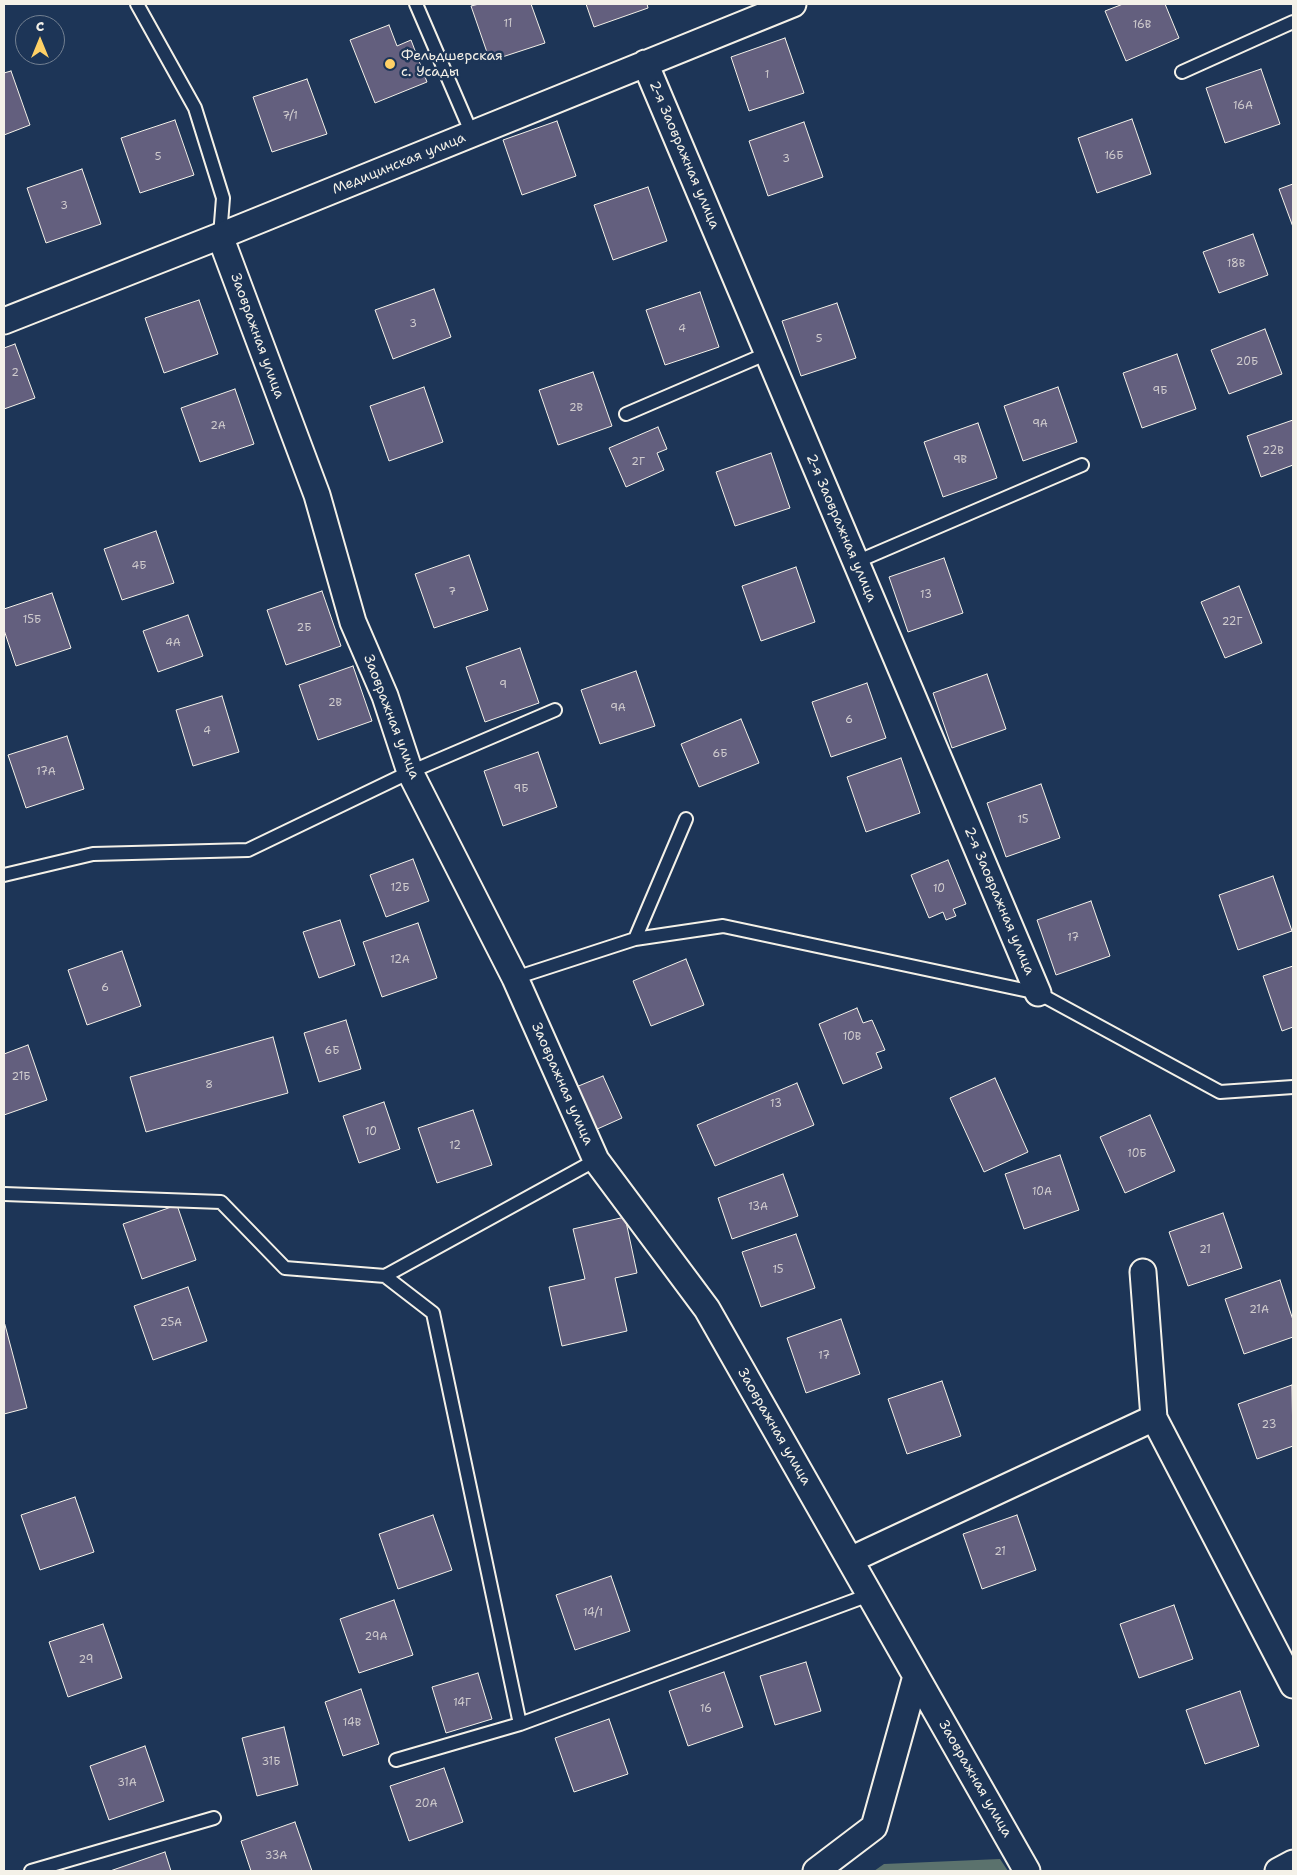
<!DOCTYPE html>
<html>
<head>
<meta charset="utf-8">
<style>
	body { margin:0 }
	#map { position:relative; width:1297px; height:1875px; overflow:hidden; background:#1d3557; font-family:"Shantell Sans",sans-serif }
	canvas { display:block }
	.frame { position:absolute; inset:0; border:5px solid #f4f1e8; pointer-events:none }
	.north { position:absolute; left:15px; top:15px; width:50px; height:50px; box-sizing:border-box; background:#1d3557; border:1px solid #738091; border-radius:50%; rotate:0deg; font-size:14px; font-weight:700; line-height:20px; text-align:center; color:#f4f1e8 }
	.north::after { content:''; display:block; margin:auto; width:18px; height:22px; background:#ffd166; clip-path:polygon(50% 0,100% 100%,50% 72%,0 100%) }
</style>
</head>
<body>
<div id="map">
<canvas width="1297" height="1875"></canvas>
<div class="frame"></div>
<div class="north">С</div>
</div>
<script>
const c = document.querySelector('canvas').getContext('2d');
c.lineJoin = 'round';
function fill(path, color) {
  c.fillStyle = color;
  c.fill(path, 'evenodd');
}
function toPath(rows) {
  const path = new Path2D();
  for (const r of rows) {
    path.moveTo(r[0], r[1]);
    for (let i = 2; i < r.length; i += 2) path.lineTo(r[i], r[i + 1]);
  }
  return path;
}
function strokePath(path, color, width, dash) {
  c.strokeStyle = color;
  c.lineWidth = width;
  c.lineCap = dash ? 'butt' : 'round';
  c.setLineDash(dash || []);
  c.stroke(path);
}
function write(font, color, halo, rows, align = 'center') {
  c.font = font + ' "Shantell Sans",sans-serif';
  c.lineWidth = 5;
  c.setLineDash([]);
  c.textBaseline = 'middle';
  c.strokeStyle = halo;
  c.fillStyle = color;
  for (const [text, x, y, turn = 0] of rows) {
    c.save();
    c.translate(x, y);
    c.rotate((+turn || 0) * Math.PI / 180);
    c.textAlign = isNaN(turn) ? turn : align;
    if (halo) c.strokeText(text, 0, 0);
    c.fillText(text, 0, 0);
    c.restore();
  }
}
fill(toPath([
	[1000,1859,1008,1871,874,1871,884,1864]
]), '#5b726d');
const building = toPath([
	[479,4,531,4,545,43,490,61,471,6,479,4],
	[586,4,647,4,648,8,594,27,586,4],
	[1123,4,1165,4,1179,38,1126,61,1105,11,1123,4],
	[389,25,397,46,411,40,427,82,375,103,350,40,389,25],
	[785,38,804,93,749,111,731,57,785,38],
	[1261,69,1280,124,1225,143,1206,88,1261,69],
	[11,71,30,125,4,135,4,73,11,71],
	[307,79,327,134,272,152,253,97,307,79],
	[1132,119,1151,174,1097,193,1078,138,1132,119],
	[175,120,194,175,140,193,121,138,175,120],
	[557,121,576,176,522,195,503,140,557,121],
	[804,122,823,177,768,196,749,141,804,122],
	[82,169,101,224,46,243,27,188,82,169],
	[1293,184,1293,227,1279,189,1293,184],
	[648,187,667,241,613,260,594,205,648,187],
	[1253,234,1268,275,1219,293,1203,252,1253,234],
	[434,289,451,337,393,359,375,310,434,289],
	[700,292,719,347,665,365,646,310,700,292],
	[199,300,218,354,164,373,145,318,199,300],
	[837,303,856,358,801,376,782,321,837,303],
	[1265,329,1282,374,1229,394,1211,350,1265,329],
	[15,344,35,398,4,409,4,348,15,344],
	[1177,354,1196,409,1142,428,1123,373,1177,354],
	[593,372,612,426,558,445,539,390,593,372],
	[424,387,443,442,389,461,370,406,424,387],
	[1058,387,1077,442,1023,461,1004,406,1058,387],
	[235,389,254,444,200,462,181,408,235,389],
	[1293,420,1293,465,1261,477,1247,436,1293,420],
	[978,423,997,478,943,497,924,442,978,423],
	[658,427,667,449,657,453,664,470,626,487,609,448,658,427],
	[771,453,790,508,735,526,716,472,771,453],
	[156,531,174,583,122,600,104,549,156,531],
	[469,555,488,610,434,628,415,574,469,555],
	[944,558,963,613,908,632,889,577,944,558],
	[796,567,815,622,761,641,742,586,796,567],
	[1239,586,1262,643,1225,658,1201,602,1239,586],
	[322,591,341,646,286,665,267,610,322,591],
	[52,593,71,648,16,666,4,630,4,609,52,593],
	[188,615,203,656,158,672,143,631,188,615],
	[520,648,539,703,485,722,466,667,520,648],
	[353,666,372,721,318,740,299,685,353,666],
	[636,671,655,726,600,744,581,690,636,671],
	[987,674,1006,729,952,748,933,693,987,674],
	[867,683,886,738,831,757,812,702,867,683],
	[222,696,239,752,193,766,176,710,222,696],
	[741,719,759,763,699,787,681,744,741,719],
	[67,736,84,789,26,808,8,755,67,736],
	[538,752,557,807,503,826,484,771,538,752],
	[901,758,920,813,866,832,847,777,901,758],
	[1041,784,1060,838,1006,857,987,803,1041,784],
	[413,859,429,901,386,917,370,875,413,859],
	[948,860,966,904,953,909,956,916,946,920,943,912,929,918,911,875,948,860],
	[1273,876,1292,931,1238,950,1219,895,1273,876],
	[1091,901,1110,956,1056,975,1037,920,1091,901],
	[340,920,355,965,319,978,303,932,340,920],
	[418,923,437,978,382,997,363,942,418,923],
	[122,951,141,1006,87,1025,68,970,122,951],
	[686,959,704,1005,651,1026,633,981,686,959],
	[1293,966,1293,1027,1282,1031,1263,976,1293,966],
	[857,1008,863,1023,872,1020,885,1050,876,1053,882,1068,843,1084,819,1024,857,1008],
	[346,1020,361,1069,319,1082,304,1033,346,1020],
	[273,1037,288,1093,146,1132,130,1077,273,1037],
	[28,1045,47,1100,4,1115,4,1054,28,1045],
	[603,1076,622,1118,595,1130,576,1087,603,1076],
	[995,1078,1028,1152,984,1172,950,1098,995,1078],
	[797,1083,814,1125,715,1166,697,1125,797,1083],
	[384,1102,400,1149,359,1163,343,1116,384,1102],
	[473,1110,492,1165,437,1183,418,1128,473,1110],
	[1150,1115,1175,1171,1125,1193,1100,1137,1150,1115],
	[1060,1155,1079,1210,1024,1229,1005,1174,1060,1155],
	[783,1174,798,1216,732,1239,718,1198,783,1174],
	[177,1205,196,1260,142,1279,123,1224,177,1205],
	[1223,1213,1242,1268,1188,1286,1169,1232,1223,1213],
	[625,1217,637,1273,615,1278,627,1331,562,1346,549,1287,585,1279,573,1229,625,1217],
	[796,1234,815,1288,761,1307,742,1252,796,1234],
	[1280,1280,1293,1320,1293,1337,1244,1354,1225,1299,1280,1280],
	[188,1287,207,1341,153,1360,134,1306,188,1287],
	[841,1319,860,1374,806,1393,787,1338,841,1319],
	[5,1325,27,1408,4,1414,4,1326,5,1325],
	[942,1381,961,1436,907,1454,888,1399,942,1381],
	[1292,1385,1293,1446,1257,1459,1238,1404,1292,1385],
	[75,1497,94,1552,40,1570,21,1515,75,1497],
	[433,1515,452,1570,398,1589,379,1534,433,1515],
	[1017,1515,1036,1570,982,1589,963,1534,1017,1515],
	[611,1576,630,1631,575,1650,556,1595,611,1576],
	[394,1600,413,1655,359,1673,340,1619,394,1600],
	[1174,1605,1193,1659,1139,1678,1120,1624,1174,1605],
	[103,1624,122,1678,68,1697,49,1642,103,1624],
	[806,1662,821,1711,775,1725,760,1676,806,1662],
	[724,1672,743,1727,688,1746,669,1691,724,1672],
	[478,1673,492,1719,446,1733,432,1687,478,1673],
	[361,1689,379,1744,343,1756,325,1702,361,1689],
	[1240,1691,1259,1746,1205,1764,1186,1710,1240,1691],
	[609,1719,628,1774,574,1792,555,1738,609,1719],
	[284,1727,298,1785,257,1796,242,1738,284,1727],
	[145,1746,164,1801,109,1820,90,1766,145,1746],
	[444,1768,463,1822,409,1841,390,1786,444,1768],
	[295,1822,312,1871,251,1871,241,1841,295,1822],
	[165,1852,171,1871,110,1871,165,1852]
]);
fill(building, '#635f7e');
strokePath(building, '#f4f1e8', 1);
const lane = toPath([
	[137,4,195,108,223,198,220,236],
	[416,4,472,134],
	[1182,72,1293,22],
	[626,414,768,353],
	[856,562,1082,465],
	[4,875,93,854,248,850,410,772,555,710],
	[635,939,686,819],
	[515,978,635,939,723,926,1038,993,1220,1092,1293,1087],
	[4,1194,221,1202,285,1268,385,1276,596,1160],
	[385,1276,433,1313,520,1724,869,1595],
	[396,1760,520,1724],
	[31,1871,214,1818]
]);
const street = toPath([
	[645,63,1038,993],
	[220,236,317,495,353,622,385,696,410,772,515,978,596,1160,707,1309,1027,1871],
	[4,321,220,236,793,4],
	[1143,1272,1154,1418,1293,1685],
	[850,1560,1154,1418],
	[816,1871,874,1827,916,1676],
	[1278,1871,1293,1863]
]);
strokePath(lane, '#f4f1e8', 16);
strokePath(street, '#f4f1e8', 29);
strokePath(lane, '#1d3557', 12);
strokePath(street, '#1d3557', 25);
for (const [x, y, r, color] of [
	[390,64,6,"#ffd166"]
]) {
  const dot = new Path2D();
  dot.arc(x, y, r, 0, 2 * Math.PI);
  c.fillStyle = color;
  c.fill(dot);
  strokePath(dot, '#1d3557', 2);
}
write('11px', '#d0ccce', null, [
	["11",508,24],
	["16В",1142,25],
	["1",767,75],
	["16А",1243,106],
	["7/1",290,116],
	["16Б",1114,156],
	["5",158,157],
	["3",786,159],
	["3",64,206],
	["18В",1236,264],
	["3",413,324],
	["4",682,329],
	["5",819,339],
	["20Б",1247,362],
	["2",15,373],
	["9Б",1160,391],
	["2В",576,408],
	["9А",1040,424],
	["2А",218,426],
	["22В",1273,451],
	["9В",960,460],
	["2Г",638,462],
	["4Б",139,566],
	["7",452,592],
	["13",926,595],
	["15Б",32,620],
	["22Г",1232,622],
	["2Б",304,628],
	["4А",173,643],
	["9",503,685],
	["2В",335,703],
	["9А",618,708],
	["6",849,720],
	["4",207,731],
	["6Б",720,754],
	["17А",46,772],
	["9Б",521,789],
	["15",1023,820],
	["12Б",400,888],
	["10",939,889],
	["17",1073,938],
	["12А",400,960],
	["6",105,988],
	["10В",852,1037],
	["6Б",332,1051],
	["21Б",21,1077],
	["8",209,1085],
	["13",776,1104],
	["10",371,1132],
	["12",455,1146],
	["10Б",1137,1154],
	["10А",1042,1192],
	["13А",758,1207],
	["21",1205,1250],
	["15",778,1270],
	["21А",1259,1310],
	["25А",171,1323],
	["17",824,1356],
	["23",1269,1425],
	["21",1000,1552],
	["14/1",593,1613],
	["29А",376,1637],
	["29",86,1660],
	["14Г",462,1703],
	["16",706,1709],
	["14В",352,1723],
	["31Б",271,1762],
	["31А",127,1783],
	["20А",426,1804],
	["33А",276,1856]
]);
write('14px', '#f4f1e8', '#1d3557', [
	["Фельдшерская",401,56],
	["с. Усады",401,72]
], 'left');
write('14px', '#f4f1e8', '#1d3557', [
	["2-я Заовражная улица",684,155,67],
	["Медицинская улица",399,164,-22],
	["Заовражная улица",257,336,70],
	["2-я Заовражная улица",841,528,67],
	["Заовражная улица",391,717,69],
	["2-я Заовражная улица",999,901,67],
	["Заовражная улица",562,1084,66],
	["Заовражная улица",774,1427,60],
	["Заовражная улица",975,1779,60]
]);
</script>
</body>
</html>
